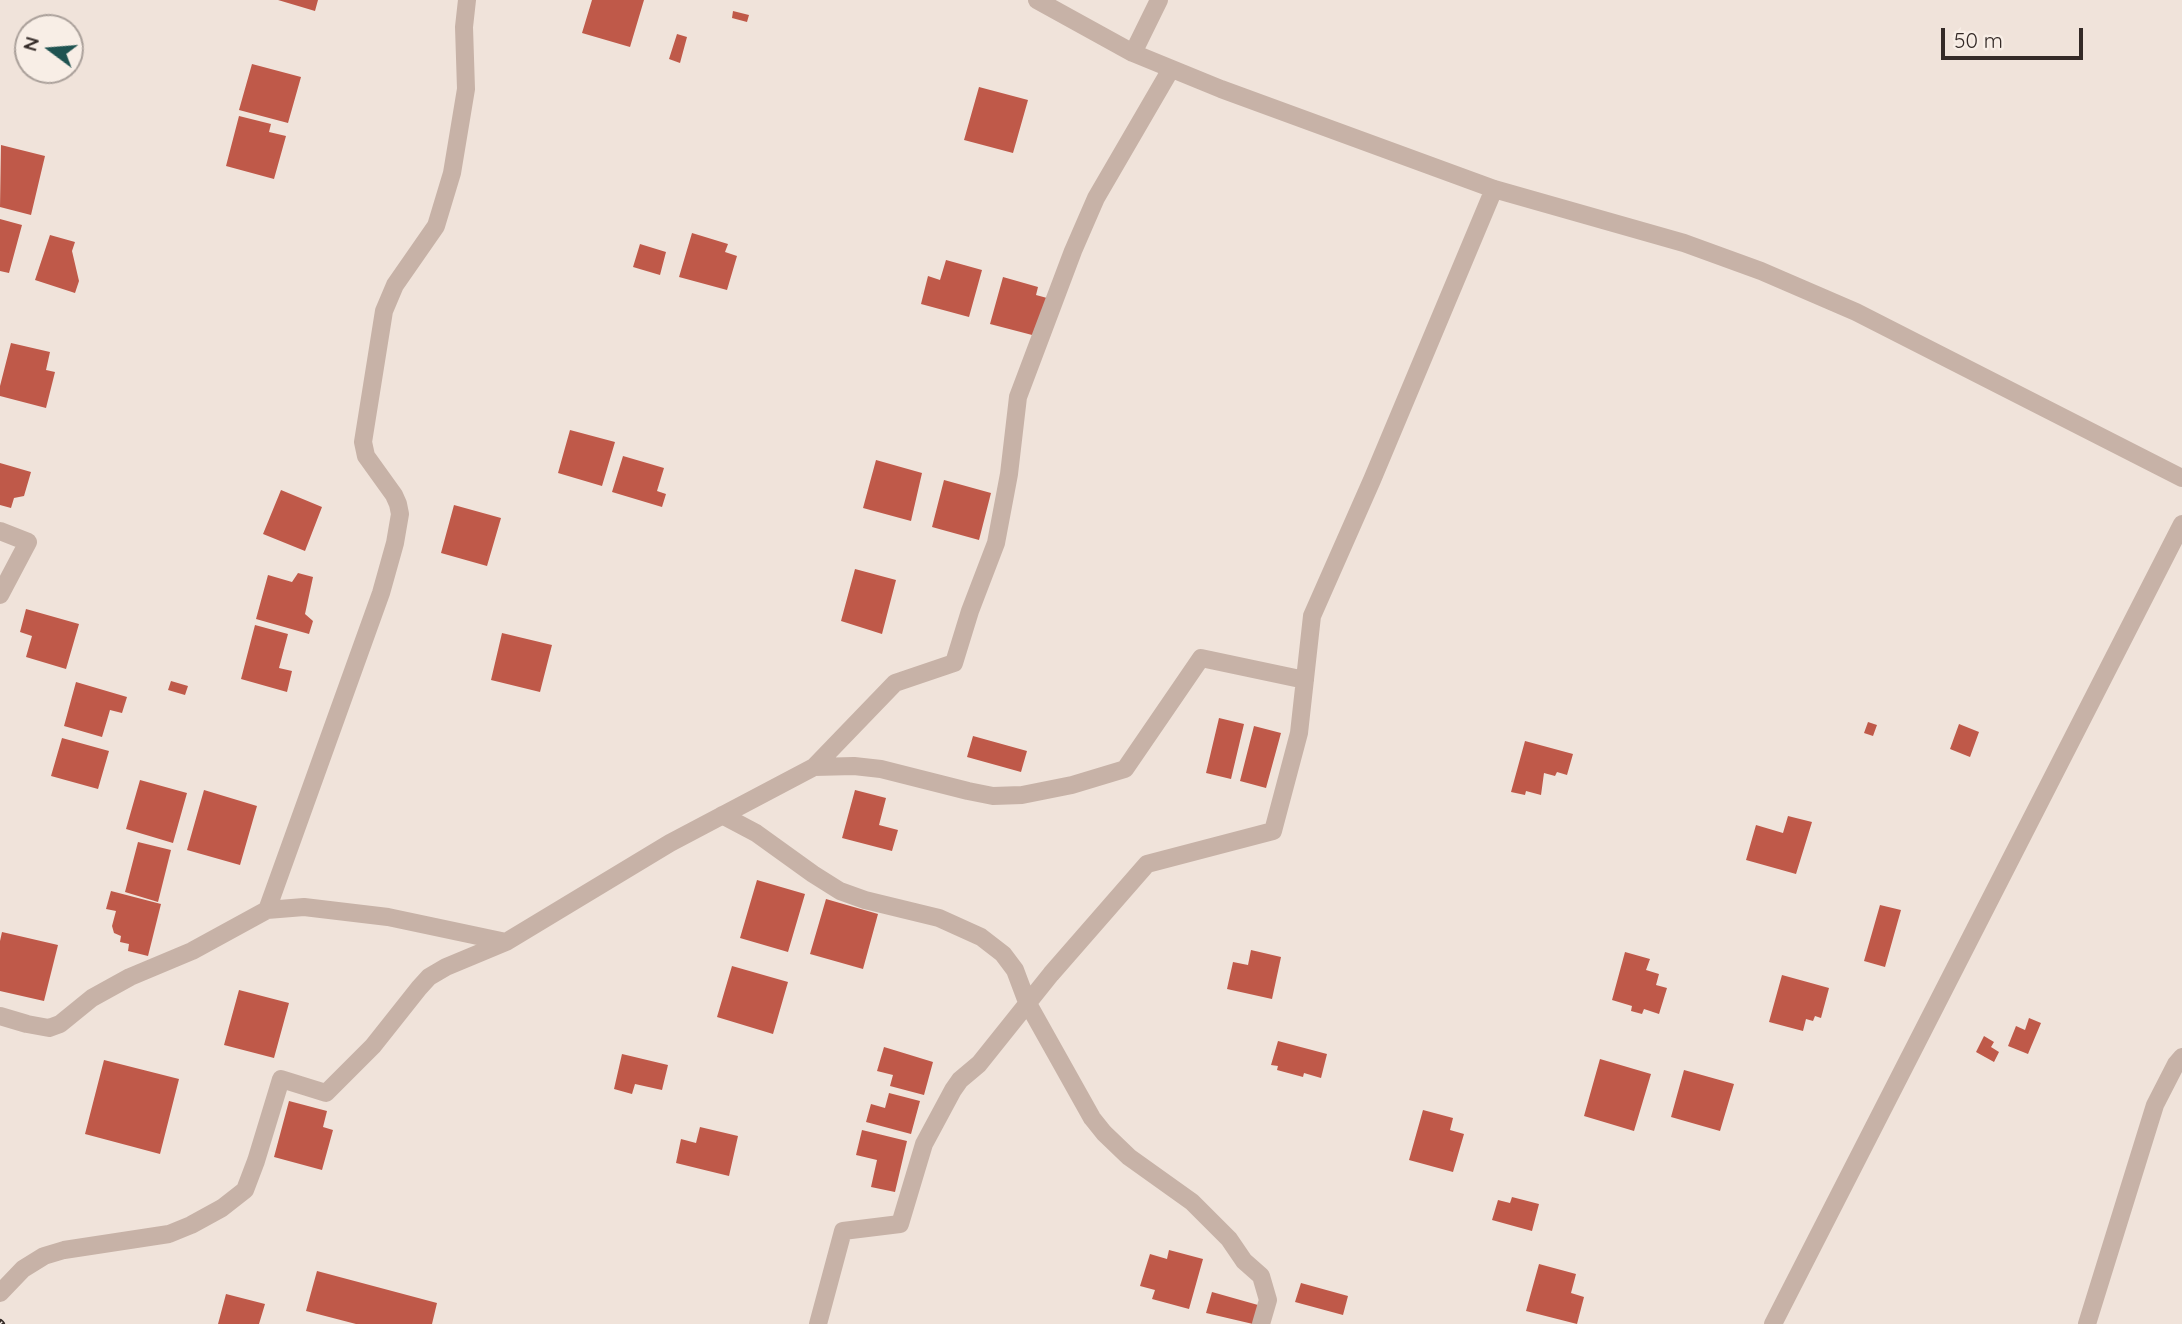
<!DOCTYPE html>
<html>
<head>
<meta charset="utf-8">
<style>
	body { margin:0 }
	#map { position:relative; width:2182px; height:1324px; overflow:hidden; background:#f0e3da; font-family:Quicksand,sans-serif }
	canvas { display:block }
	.north { position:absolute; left:14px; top:14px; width:70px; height:70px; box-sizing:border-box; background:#f8eee6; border:2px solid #aaa09a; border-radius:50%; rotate:286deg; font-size:19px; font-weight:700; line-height:28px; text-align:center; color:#342a27 }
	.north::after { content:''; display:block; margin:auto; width:24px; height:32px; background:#1f5351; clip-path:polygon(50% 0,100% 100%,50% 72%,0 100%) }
	.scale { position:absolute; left:1941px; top:28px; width:142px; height:32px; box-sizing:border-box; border:4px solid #342a27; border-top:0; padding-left:9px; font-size:21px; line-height:24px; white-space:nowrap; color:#342a27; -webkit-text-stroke:5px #f8eee6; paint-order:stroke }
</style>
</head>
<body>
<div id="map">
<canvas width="2182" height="1324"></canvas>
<div class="north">N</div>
<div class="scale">50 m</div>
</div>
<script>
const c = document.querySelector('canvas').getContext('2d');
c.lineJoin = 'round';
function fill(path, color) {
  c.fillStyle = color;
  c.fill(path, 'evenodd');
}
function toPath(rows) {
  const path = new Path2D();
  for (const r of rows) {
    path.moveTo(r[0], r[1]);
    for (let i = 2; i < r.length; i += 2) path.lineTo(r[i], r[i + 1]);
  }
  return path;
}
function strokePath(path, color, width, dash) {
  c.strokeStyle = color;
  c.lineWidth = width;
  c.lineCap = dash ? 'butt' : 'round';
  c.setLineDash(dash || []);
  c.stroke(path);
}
fill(toPath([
	[278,0,318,0,315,11],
	[592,0,644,0,630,47,582,33],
	[733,11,749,15,747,22,732,18],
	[677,34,687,37,680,63,669,59],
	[252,64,301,77,288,123,239,110],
	[979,87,1028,100,1013,153,964,140],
	[239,116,271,124,269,132,286,136,274,179,226,166],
	[1,145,45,156,31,215,0,207],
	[0,219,22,225,9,273,0,271],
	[692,233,728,244,725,252,737,256,727,290,679,277],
	[50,235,75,242,72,251,79,281,75,293,35,280],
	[640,244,666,252,660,275,633,267],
	[946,260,982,270,969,317,921,304,928,276,940,280],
	[1003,277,1038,287,1036,295,1047,298,1036,336,990,324],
	[11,343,50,352,46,370,55,372,46,408,0,396,0,386],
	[570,430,615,442,602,486,558,473],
	[623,456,664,468,657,491,666,494,662,507,612,492],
	[876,460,922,473,911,521,863,508],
	[0,463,31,472,24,496,14,498,11,508,0,505],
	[944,480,991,493,979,540,932,527],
	[281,490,322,507,305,551,263,534],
	[454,505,501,518,487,566,441,553],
	[855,569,896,580,882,634,841,621],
	[298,573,313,577,305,614,313,621,309,634,256,619,268,575,292,582],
	[26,609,79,624,66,669,26,657,32,636,20,632],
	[255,625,288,634,279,668,292,671,287,692,241,679],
	[502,633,552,645,540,692,491,680],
	[171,681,188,686,185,695,168,690],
	[76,682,127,697,122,713,110,710,102,737,64,726],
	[1219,718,1244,724,1231,779,1206,773],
	[1868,722,1877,725,1873,736,1864,733],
	[1959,724,1979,732,1970,757,1950,749],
	[1254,726,1281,733,1266,788,1240,781],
	[973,736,1027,751,1021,772,967,757],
	[62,738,109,751,98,789,51,776],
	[1525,741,1573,754,1567,775,1557,772,1555,776,1544,773,1541,795,1526,791,1525,795,1511,792],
	[140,780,187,793,173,843,126,829],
	[204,790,257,806,240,865,187,850],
	[855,790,886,798,879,825,898,830,892,851,842,838],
	[1788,816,1812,822,1796,874,1746,860,1756,825,1783,833],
	[138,842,171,850,158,902,125,892],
	[757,880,805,894,788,952,740,938],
	[111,891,161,904,148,956,128,951,129,944,120,942,121,936,114,933,112,926,116,911,106,909],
	[826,899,878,914,863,969,810,954],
	[1880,905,1901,910,1885,967,1864,961],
	[2,932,58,945,44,1001,0,991,0,941],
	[1251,950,1281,957,1272,999,1227,989,1233,962,1248,965],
	[1625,952,1650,959,1646,970,1659,974,1656,985,1667,988,1659,1014,1644,1009,1642,1014,1631,1011,1632,1006,1612,1000],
	[732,966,788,982,773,1034,717,1017],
	[1782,975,1829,988,1821,1018,1815,1016,1813,1021,1806,1019,1803,1031,1769,1022],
	[239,990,289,1003,274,1058,224,1045],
	[2029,1018,2041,1023,2028,1054,2008,1046,2016,1026,2025,1030],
	[1984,1036,1994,1042,1991,1047,1999,1052,1994,1062,1976,1052],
	[1278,1041,1327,1054,1321,1078,1304,1073,1303,1077,1277,1070,1278,1066,1271,1065],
	[884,1047,933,1062,924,1095,890,1086,893,1075,877,1071],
	[622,1054,668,1065,662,1090,635,1084,632,1094,614,1089],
	[1600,1059,1651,1074,1634,1131,1584,1116],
	[104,1060,179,1079,160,1154,85,1134],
	[1684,1070,1734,1084,1720,1131,1671,1117],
	[889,1093,920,1101,911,1134,866,1122,871,1104,885,1108],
	[289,1101,327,1111,323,1127,333,1130,322,1170,274,1157],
	[1423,1110,1453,1118,1450,1130,1464,1134,1453,1172,1409,1160],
	[700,1127,738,1136,729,1176,676,1163,681,1139,696,1143],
	[862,1130,907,1141,895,1192,871,1187,877,1160,856,1155],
	[1512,1197,1539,1204,1532,1231,1492,1220,1498,1200,1510,1203],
	[1169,1250,1203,1259,1189,1309,1152,1299,1155,1290,1140,1286,1150,1254,1167,1259],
	[1539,1264,1576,1274,1571,1293,1584,1297,1577,1324,1526,1311],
	[317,1271,437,1303,432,1324,356,1324,306,1311],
	[1301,1283,1348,1296,1343,1315,1295,1302],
	[1212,1292,1258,1305,1253,1324,1206,1313],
	[226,1294,265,1304,259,1324,218,1324]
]), '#bf5949');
strokePath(toPath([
	[1037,0,1133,53,1221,89,1494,189,1684,243,1761,271,1856,312,2182,478],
	[1133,53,1159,0],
	[0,531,28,542,0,595],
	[814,767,854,766,881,769,968,791,993,796,1022,795,1072,785,1125,769,1201,658,1305,680],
	[722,815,756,833,813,874,840,891,865,900,939,918,981,937,1003,954,1015,970,1027,1002,1092,1118,1104,1133,1129,1157,1192,1202,1229,1239,1244,1261,1261,1276,1268,1300,1261,1324],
	[267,910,381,593,395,543,400,514,398,504,394,495,366,456,363,442,384,311,395,285,436,226,452,173,466,89,464,27,467,0],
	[0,1016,27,1024,49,1028,60,1024,92,998,130,977,192,951,267,910,304,907,388,917,506,942],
	[0,1293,23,1269,44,1256,64,1250,169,1234,191,1225,222,1208,245,1190,256,1161,281,1079,326,1093,373,1046,419,988,429,977,446,967,506,942,670,843,814,767,895,683,954,663,970,611,996,543,1009,474,1018,397,1073,251,1096,198,1171,69],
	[818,1324,843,1231,900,1224,924,1144,953,1090,960,1080,979,1064,1051,974,1147,864,1273,831,1299,733,1312,616,1372,480,1494,189],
	[1773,1324,2182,524],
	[2087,1324,2155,1105,2176,1064,2182,1057]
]), '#c7b2a7', 18);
const rail = toPath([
	[0,1323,1,1324]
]);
strokePath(rail, '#342a27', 8);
strokePath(rail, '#f8eee6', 5, [16]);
</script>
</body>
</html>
